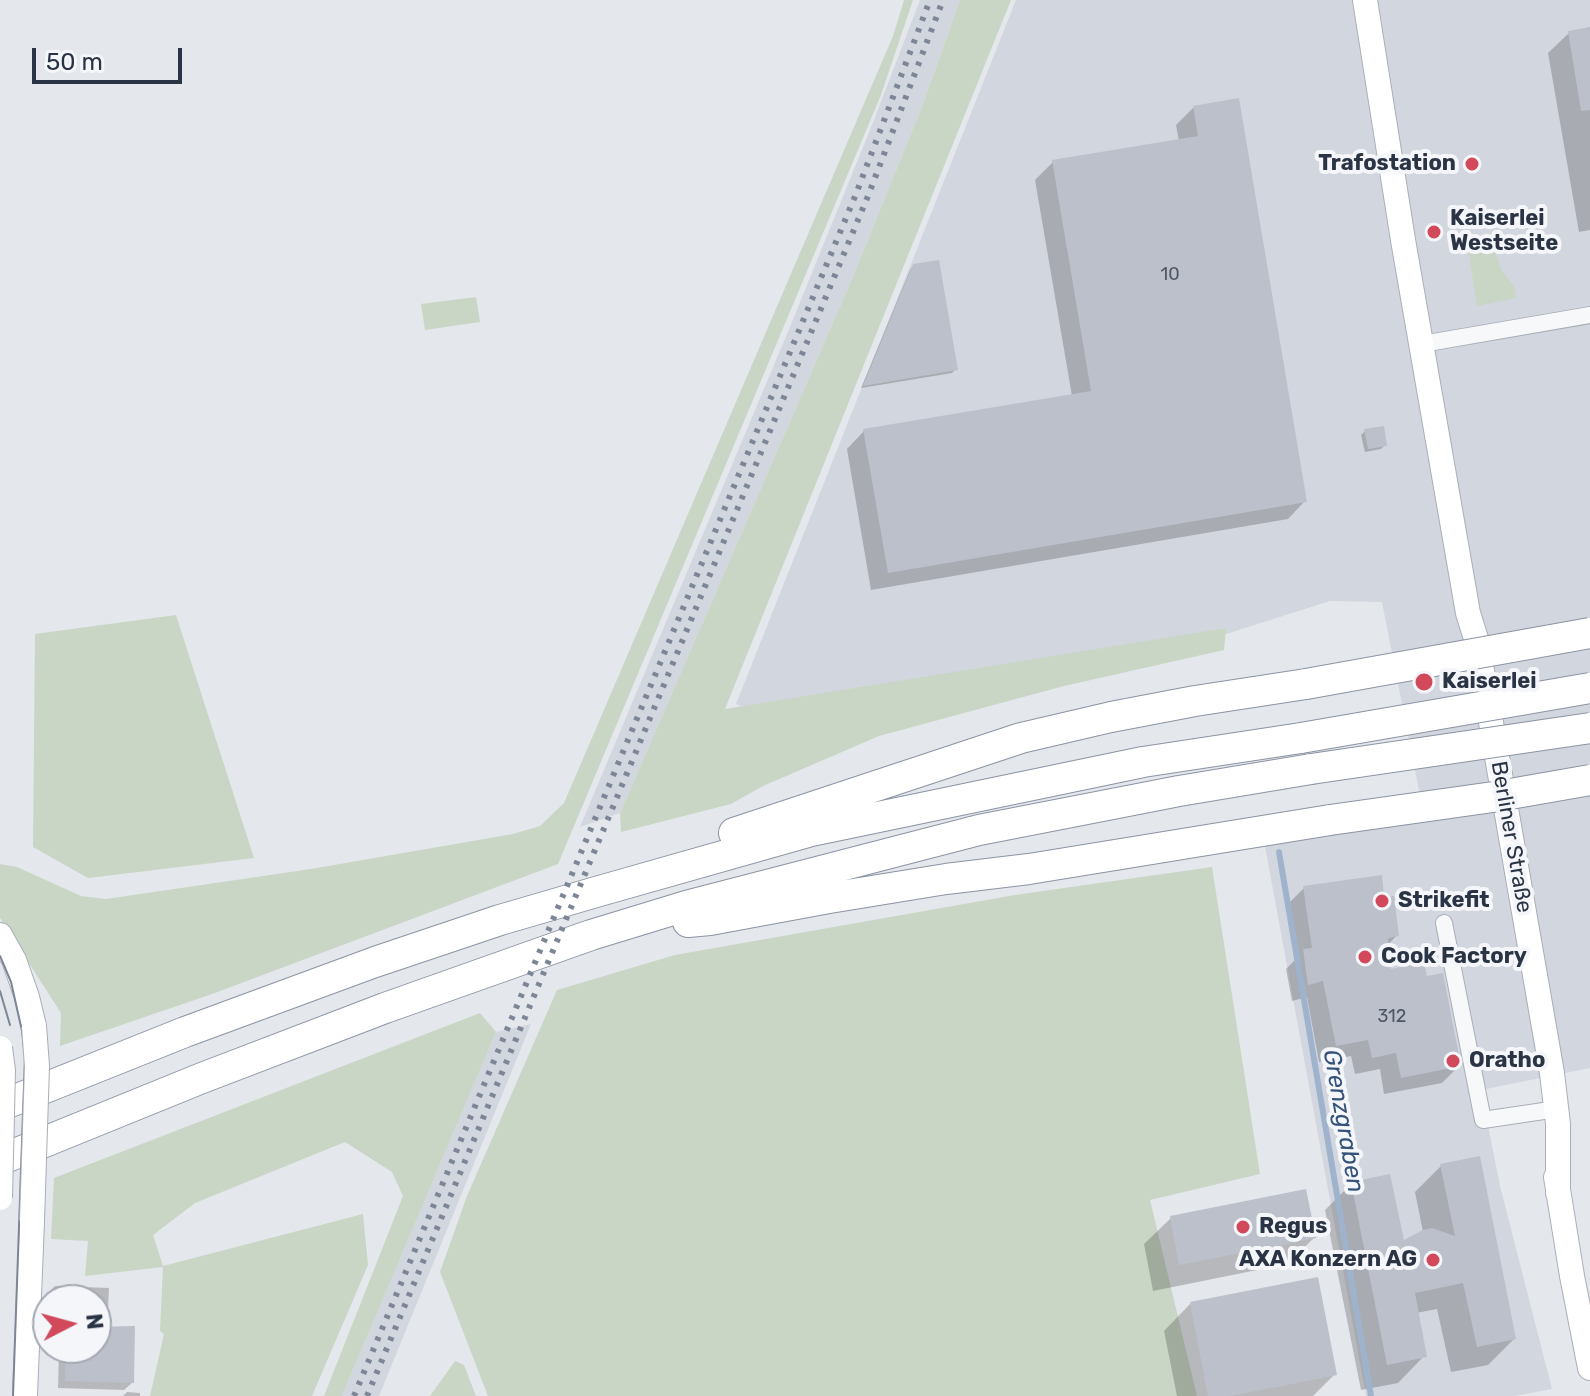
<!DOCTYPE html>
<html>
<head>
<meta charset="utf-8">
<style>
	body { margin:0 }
	#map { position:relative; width:1590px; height:1396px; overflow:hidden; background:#e4e7ec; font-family:Rubik,sans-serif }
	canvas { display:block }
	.north { position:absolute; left:32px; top:1284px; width:80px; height:80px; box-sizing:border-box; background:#f4f6f9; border:2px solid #a4a8b1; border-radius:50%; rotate:84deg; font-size:22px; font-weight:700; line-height:32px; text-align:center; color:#2b3445 }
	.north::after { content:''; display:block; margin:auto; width:28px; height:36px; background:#d1495b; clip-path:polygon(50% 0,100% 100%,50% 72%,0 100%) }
	.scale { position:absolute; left:32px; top:48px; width:150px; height:36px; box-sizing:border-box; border:4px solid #2b3445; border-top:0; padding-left:10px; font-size:24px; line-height:28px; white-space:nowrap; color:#2b3445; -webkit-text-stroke:6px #f4f6f9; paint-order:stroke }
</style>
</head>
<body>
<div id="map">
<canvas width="1590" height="1396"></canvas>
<div class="north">N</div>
<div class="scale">50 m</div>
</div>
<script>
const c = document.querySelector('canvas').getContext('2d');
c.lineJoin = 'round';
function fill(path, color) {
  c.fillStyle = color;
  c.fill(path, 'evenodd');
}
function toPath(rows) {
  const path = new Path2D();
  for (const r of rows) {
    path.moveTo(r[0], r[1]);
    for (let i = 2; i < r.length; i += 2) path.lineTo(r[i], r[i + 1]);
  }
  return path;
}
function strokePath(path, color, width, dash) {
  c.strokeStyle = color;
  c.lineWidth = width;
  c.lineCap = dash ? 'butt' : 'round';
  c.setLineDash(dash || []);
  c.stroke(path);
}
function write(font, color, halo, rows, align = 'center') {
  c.font = font + ' Rubik,sans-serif';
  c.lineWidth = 8;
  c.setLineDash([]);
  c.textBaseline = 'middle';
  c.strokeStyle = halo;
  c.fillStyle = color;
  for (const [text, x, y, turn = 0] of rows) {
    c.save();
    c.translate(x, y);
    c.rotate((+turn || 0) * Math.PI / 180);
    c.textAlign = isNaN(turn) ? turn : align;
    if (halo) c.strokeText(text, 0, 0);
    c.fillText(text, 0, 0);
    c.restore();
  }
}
fill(toPath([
	[920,0,960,0,923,104,855,272,620,813,580,827,792,322,872,125],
	[1016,0,1590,0,1590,1068,1481,1090,1500,1186,1552,1389,1515,1396,1366,1396,1265,846,1425,821,1382,602,1330,601,1201,642,777,720,736,704],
	[531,1024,379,1396,342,1396,496,1032]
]), '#d2d6de');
fill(toPath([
	[904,0,913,0,881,95,558,864,215,993,60,1046,61,1013,0,918,0,864,17,867,81,896,106,899,311,869,513,834,540,826,564,803,893,36],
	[960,0,1011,0,725,709,1226,628,1224,650,1064,686,879,736,763,786,731,804,621,832,620,813,855,272,923,104],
	[1490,237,1502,271,1514,286,1516,298,1477,306,1467,241],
	[476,297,480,322,425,330,421,304],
	[176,615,254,858,88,878,33,847,35,634],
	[1212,867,1260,1174,1150,1200,1197,1396,488,1396,440,1272,467,1196,557,990,675,955,1015,895],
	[480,1013,496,1032,342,1396,324,1396,403,1196,392,1172,345,1142,195,1203,153,1235,163,1266,363,1214,368,1265,312,1396,150,1396,164,1334,160,1331,163,1267,85,1276,88,1241,51,1239,54,1178],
	[455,1361,464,1365,476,1396,430,1396]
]), '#c9d6c5');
fill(toPath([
	[1590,27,1590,230,1579,232,1548,53,1569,33],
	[1194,107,1305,501,1288,519,871,590,847,449,864,431,1072,396,1035,180,1053,162,1179,141,1176,125],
	[914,266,956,369,952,373,861,388,910,270],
	[1365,431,1385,445,1381,449,1365,452,1361,435],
	[1304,888,1382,899,1397,935,1387,946,1389,971,1459,1066,1442,1083,1384,1094,1380,1069,1355,1074,1351,1056,1319,1062,1307,997,1292,1001,1286,969,1295,960,1287,905],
	[1441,1166,1514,1339,1488,1365,1451,1372,1437,1309,1416,1313,1424,1356,1398,1383,1361,1390,1325,1210,1352,1183,1402,1243,1423,1232,1415,1192],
	[1171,1218,1314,1238,1287,1264,1153,1291,1144,1244],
	[55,1286,109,1288,107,1329,132,1383,124,1390,58,1388,59,1348,96,1348,96,1300,54,1300,48,1293],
	[1190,1304,1335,1374,1313,1396,1177,1396,1164,1331],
	[127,1392,140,1393,140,1396,123,1396]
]), '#0003');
strokePath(toPath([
	[1279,852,1371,1396]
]), '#9fb4cc', 6);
fill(toPath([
	[1590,27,1590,110,1581,111,1568,31],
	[1239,98,1307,502,888,573,863,429,1091,391,1052,160,1198,136,1193,106],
	[939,260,958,370,863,386,913,264],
	[1384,426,1387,446,1368,449,1364,429],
	[1382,875,1384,897,1394,896,1399,936,1388,938,1391,969,1424,962,1427,976,1443,973,1461,1066,1401,1078,1396,1053,1372,1058,1368,1040,1336,1046,1323,981,1308,985,1303,949,1312,948,1303,886],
	[1480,1156,1516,1339,1477,1347,1463,1283,1415,1293,1427,1357,1387,1365,1351,1182,1390,1174,1404,1240,1423,1230,1432,1228,1455,1236,1440,1164],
	[1306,1189,1316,1238,1179,1265,1170,1216],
	[1318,1277,1337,1375,1230,1396,1208,1396,1190,1302],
	[135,1326,134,1383,65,1381,66,1348,96,1348,96,1327]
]), '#bbc0ca');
const street = toPath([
	[1422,344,1590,315],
	[1444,923,1483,1120,1557,1109]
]);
const secondary = toPath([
	[1365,0,1403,240,1468,613,1477,642,1552,1073,1558,1124,1558,1193],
	[0,935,14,960,27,997,34,1026],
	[1556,1177,1572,1276,1590,1368],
	[25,1396,32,1221]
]);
const highway = toPath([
	[734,833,1021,738,1111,717,1195,701,1306,684],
	[688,922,710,920,829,898,946,879,1029,869,1330,820],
	[0,1106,185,1032,375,962,500,920,596,892,811,831,1143,762,1301,738],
	[0,1160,202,1078,385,1008,591,935,686,906,979,830,1179,791,1311,769]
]);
strokePath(street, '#a9aeb7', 18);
strokePath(secondary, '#a9aeb7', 26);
strokePath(highway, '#8b94a3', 32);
strokePath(street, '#f7f8fa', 16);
strokePath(secondary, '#fff', 24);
strokePath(highway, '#fff', 30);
strokePath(toPath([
	[0,956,11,982,22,1031,25,1057,13,1396],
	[0,991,10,1025]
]), '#7d8696', 2);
strokePath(toPath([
	[354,1396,856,194,930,0],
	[367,1396,868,196,943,0]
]), '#7d8696', 6, [4, 8]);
const secondaryBridge = toPath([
	[0,1048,3,1070,0,1198],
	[32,1221,37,1066,34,1026]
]);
const highwayBridge = toPath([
	[1306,684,1590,633],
	[1301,738,1590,688],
	[1311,769,1590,728],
	[1330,820,1493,797,1590,780]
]);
strokePath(secondaryBridge, '#a9aeb7', 26, []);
strokePath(highwayBridge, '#8b94a3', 32, []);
strokePath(secondaryBridge, '#fff', 24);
strokePath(highwayBridge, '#fff', 30);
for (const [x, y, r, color] of [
	[1472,164,8,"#d1495b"],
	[1434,232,8,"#d1495b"],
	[1424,682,10,"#d1495b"],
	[1382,901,8,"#d1495b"],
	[1365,957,8,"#d1495b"],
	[1453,1061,8,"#d1495b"],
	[1243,1227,8,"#d1495b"],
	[1433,1260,8,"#d1495b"]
]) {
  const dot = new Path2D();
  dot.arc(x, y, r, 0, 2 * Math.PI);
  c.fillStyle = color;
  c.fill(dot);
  strokePath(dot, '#f4f6f9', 3);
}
write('18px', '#4f5766', null, [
	["10",1170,275],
	["312",1392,1017]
]);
write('bold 22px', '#2b3445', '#f4f6f9', [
	["Trafostation",1456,164,"right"],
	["Kaiserlei",1450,219],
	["Westseite",1450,244],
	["Kaiserlei",1442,682],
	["Strikefit",1398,901],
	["Cook Factory",1381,957],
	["Oratho",1469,1061],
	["Regus",1259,1227],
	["AXA Konzern AG",1417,1260,"right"]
], 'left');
write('22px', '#2b3445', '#f4f6f9', [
	["Berliner Straße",1511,837,80]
]);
write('italic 24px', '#34527a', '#f4f6f9', [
	["Grenzgraben",1343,1121,80]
]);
</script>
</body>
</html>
